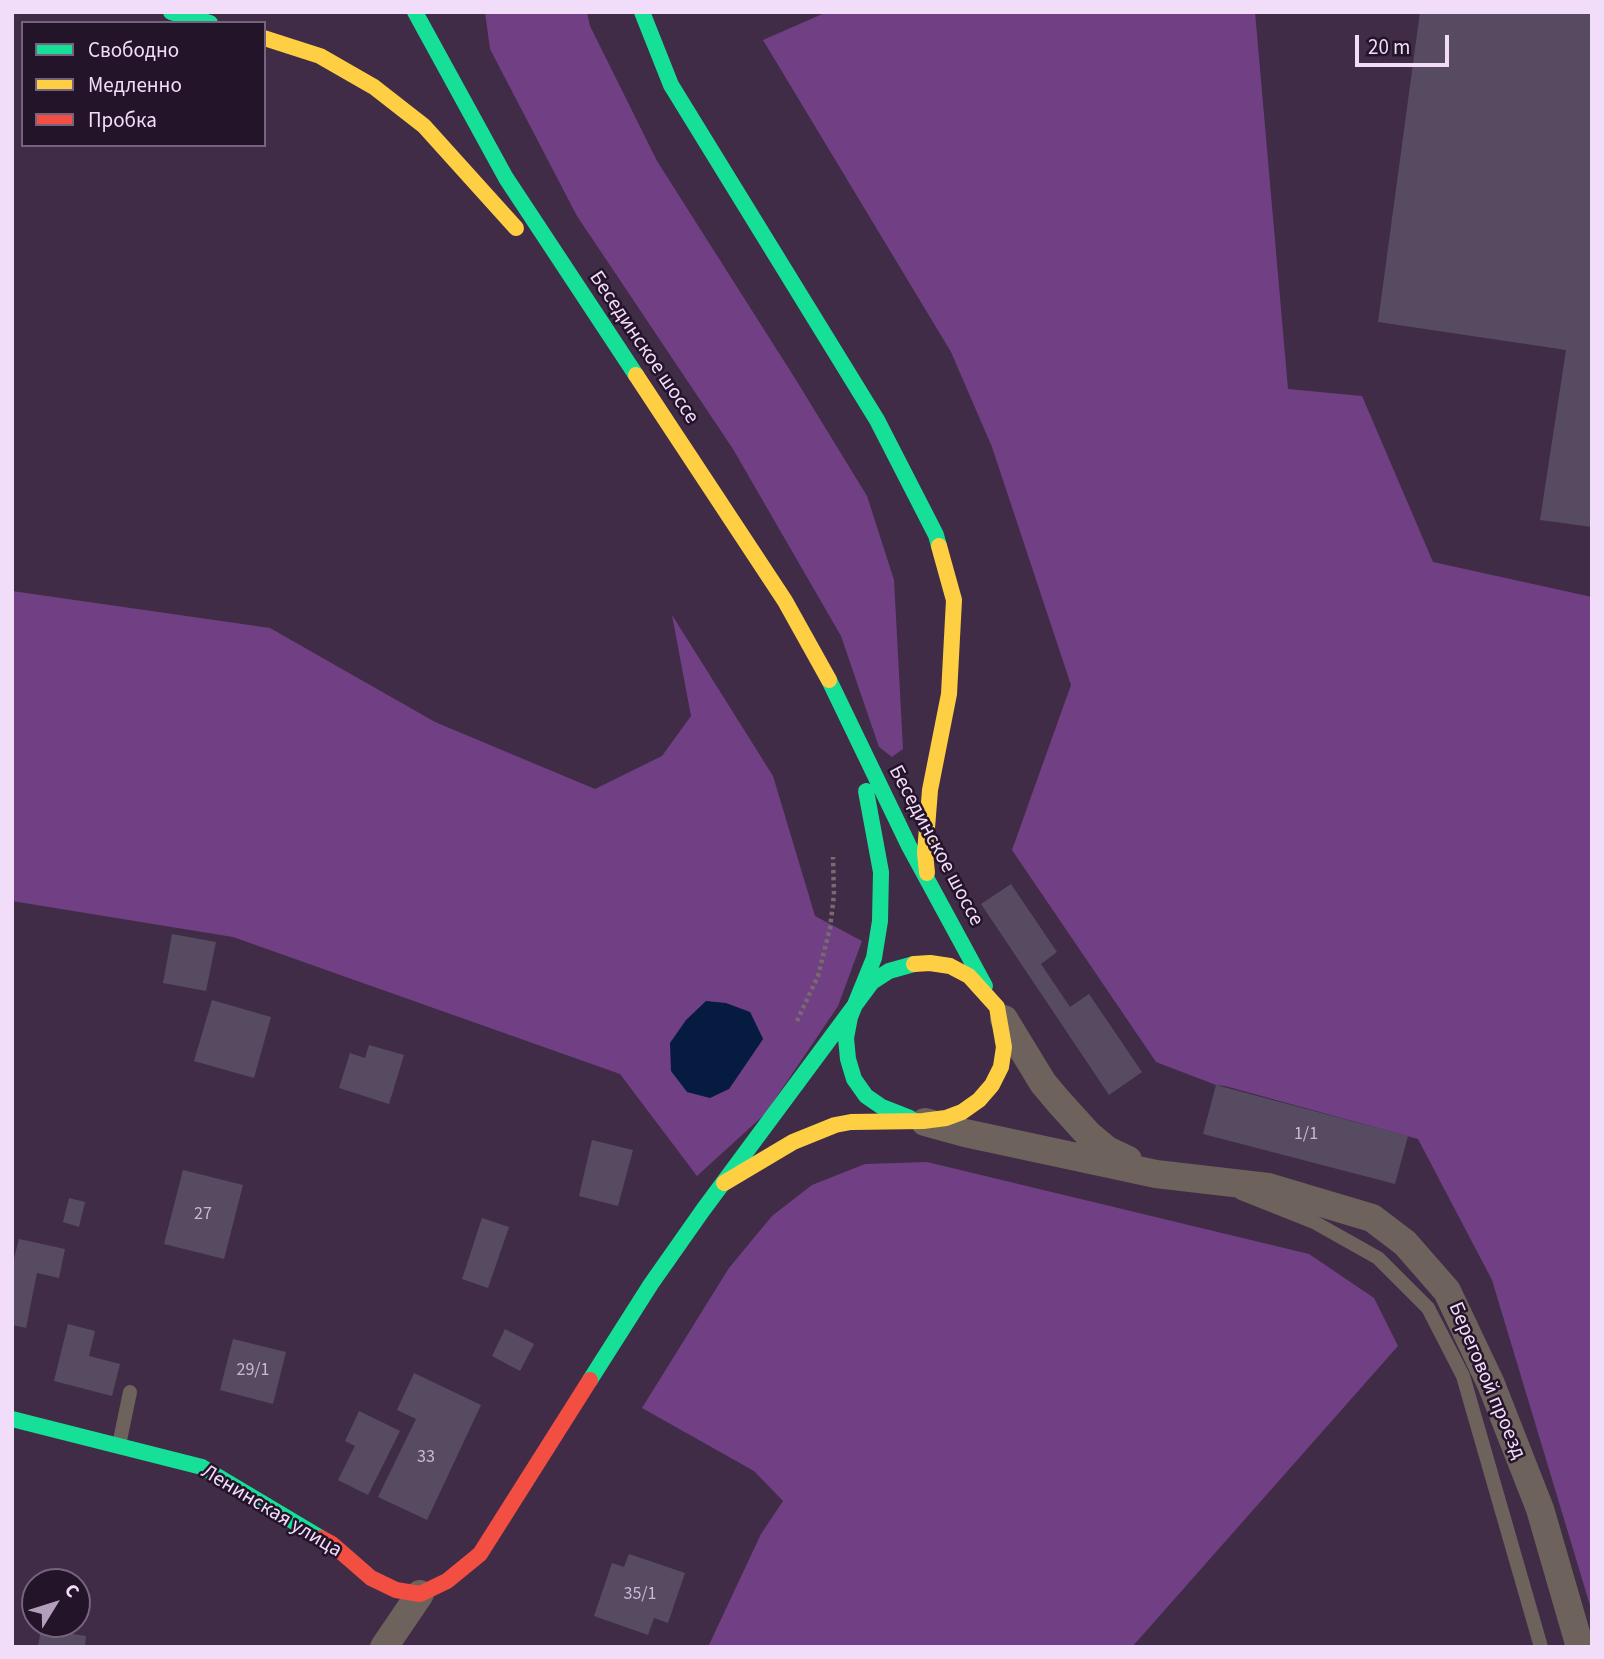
<!DOCTYPE html>
<html>
<head>
<meta charset="utf-8">
<style>
	body { margin:0 }
	#map { position:relative; width:1604px; height:1659px; overflow:hidden; background:#402c47; font-family:"Source Sans 3",sans-serif }
	canvas { display:block }
	.frame { position:absolute; inset:0; border:14px solid #f1dcfa; pointer-events:none }
	.legend { position:absolute; left:21px; top:21px; width:245px; height:126px; box-sizing:border-box; background:#231429; border:2px solid #75647d; margin:0; padding:9px 12px; list-style:none; font-size:21px; color:#f1dcfa }
	.legend li { display:flex; align-items:center; gap:14px; height:35px }
	.legend b { width:35px; border:2px solid #75647d }
	.north { position:absolute; left:21px; top:1568px; width:70px; height:70px; box-sizing:border-box; background:#231429; border:2px solid #75647d; border-radius:50%; rotate:52deg; font-size:19px; font-weight:700; line-height:28px; text-align:center; color:#f1dcfa }
	.north::after { content:''; display:block; margin:auto; width:24px; height:32px; background:#b39ebb; clip-path:polygon(50% 0,100% 100%,50% 72%,0 100%) }
	.scale { position:absolute; left:1355px; top:35px; width:94px; height:32px; box-sizing:border-box; border:4px solid #f1dcfa; border-top:0; padding-left:9px; font-size:21px; line-height:24px; white-space:nowrap; color:#f1dcfa; -webkit-text-stroke:5px #231429; paint-order:stroke }
</style>
</head>
<body>
<div id="map">
<canvas width="1604" height="1659"></canvas>
<div class="frame"></div>
<ul class="legend">
<li><b style="height:9px;background:#16e098"></b>Свободно</li>
<li><b style="height:9px;background:#ffcf43"></b>Медленно</li>
<li><b style="height:9px;background:#f24e42"></b>Пробка</li>
</ul>
<div class="north">С</div>
<div class="scale">20 m</div>
</div>
<script>
const c = document.querySelector('canvas').getContext('2d');
c.lineJoin = 'round';
function fill(path, color) {
  c.fillStyle = color;
  c.fill(path, 'evenodd');
}
function toPath(rows) {
  const path = new Path2D();
  for (const r of rows) {
    path.moveTo(r[0], r[1]);
    for (let i = 2; i < r.length; i += 2) path.lineTo(r[i], r[i + 1]);
  }
  return path;
}
function strokePath(path, color, width, dash) {
  c.strokeStyle = color;
  c.lineWidth = width;
  c.lineCap = dash ? 'butt' : 'round';
  c.setLineDash(dash || []);
  c.stroke(path);
}
function write(font, color, halo, rows, align = 'center') {
  c.font = font + ' "Source Sans 3",sans-serif';
  c.lineWidth = 5;
  c.setLineDash([]);
  c.textBaseline = 'middle';
  c.strokeStyle = halo;
  c.fillStyle = color;
  for (const [text, x, y, turn = 0] of rows) {
    c.save();
    c.translate(x, y);
    c.rotate((+turn || 0) * Math.PI / 180);
    c.textAlign = isNaN(turn) ? turn : align;
    if (halo) c.strokeText(text, 0, 0);
    c.fillText(text, 0, 0);
    c.restore();
  }
}
fill(toPath([
	[485,12,587,12,590,26,657,161,796,380,867,496,894,580,903,749,892,757,879,747,841,636,733,449,577,216,490,49],
	[827,12,1255,12,1288,389,1362,396,1433,562,1592,597,1592,1612,1492,1280,1418,1139,1225,1086,1216,1085,1156,1062,1012,850,1071,685,992,447,951,352,763,40],
	[12,591,270,628,435,722,595,789,662,756,691,716,672,615,773,776,815,916,862,941,838,1006,765,1114,697,1176,620,1074,233,937,12,901],
	[750,1012,763,1039,729,1089],
	[927,1162,1309,1254,1374,1298,1398,1346,1132,1647,708,1647,761,1534,783,1501,754,1471,642,1408,729,1268,772,1216,812,1185,865,1164]
]), '#714084');
fill(toPath([
	[706,1001,726,1003,750,1012,763,1039,729,1089,710,1098,687,1092,671,1071,670,1043,686,1020]
]), '#061b40');
fill(toPath([
	[1420,12,1592,12,1592,527,1540,520,1566,350,1378,322],
	[1011,884,1057,952,1041,964,1070,1007,1089,994,1142,1072,1109,1095,981,904],
	[172,934,216,942,206,991,163,983],
	[212,1000,271,1017,254,1078,194,1061],
	[369,1045,404,1055,389,1104,339,1088,350,1053,365,1058],
	[1216,1085,1408,1136,1395,1184,1203,1134],
	[592,1140,633,1150,618,1206,579,1196],
	[183,1170,243,1185,224,1259,164,1244],
	[69,1198,85,1202,79,1227,63,1222],
	[482,1218,509,1227,488,1288,462,1279],
	[19,1239,65,1249,59,1278,37,1273,26,1328,12,1325,12,1266],
	[68,1324,95,1331,89,1356,120,1364,112,1396,54,1381],
	[505,1329,534,1344,520,1371,492,1356],
	[233,1339,286,1352,273,1404,220,1390],
	[414,1373,481,1405,427,1520,378,1497,416,1419,397,1410],
	[359,1411,400,1431,368,1495,338,1480,355,1446,345,1441],
	[629,1554,685,1573,668,1623,654,1618,648,1635,594,1616,612,1563,624,1567],
	[41,1629,86,1636,85,1647,38,1647]
]), '#574b62');
strokePath(toPath([
	[797,1021,818,976,830,928,834,895,833,857]
]), '#766c6e', 4.5, [3.5, 3.5]);
strokePath(toPath([
	[1241,1193,1314,1222,1378,1258,1428,1308,1463,1376,1541,1647],
	[119,1445,130,1392]
]), '#6e635c', 14);
strokePath(toPath([
	[1004,1019,1043,1083,1059,1102,1088,1134,1107,1150,1128,1160],
	[925,1122,965,1133,1156,1174,1268,1187,1372,1218,1405,1243,1447,1291,1491,1384,1540,1509,1580,1647],
	[384,1647,420,1594]
]), '#6e635c', 28);
strokePath(toPath([
	[171,12,210,23],
	[415,12,506,178,636,375],
	[642,12,671,85,877,420,936,535,939,546],
	[829,680,909,846,985,986],
	[866,791,881,872,880,921,874,958,850,1017,846,1038,848,1059,854,1079,866,1096,882,1107,910,1118],
	[590,1380,651,1284,703,1210,872,982,889,971,914,964],
	[12,1419,202,1467,321,1538]
]), '#16e098', 16);
strokePath(toPath([
	[264,38,320,56,374,87,424,126,516,228],
	[636,375,785,601,829,680],
	[927,873,925,853,930,790,949,694,954,600,939,546],
	[724,1183,793,1142,835,1125,851,1122,923,1121,946,1118,962,1112,979,1100,992,1085,1001,1067,1004,1047,997,1007,969,976,950,966,930,963,914,964]
]), '#ffcf43', 16);
strokePath(toPath([
	[321,1538,332,1544,371,1578,396,1590,420,1594,447,1581,480,1554,590,1380]
]), '#f24e42', 16);
write('18px', '#cab8d4', null, [
	["1/1",1306,1135],
	["27",203,1215],
	["29/1",253,1371],
	["33",426,1458],
	["35/1",640,1595]
]);
write('21px', '#f1dcfa', '#231429', [
	["Бесединское шоссе",643,348,56],
	["Бесединское шоссе",935,846,62],
	["Береговой проезд",1486,1381,67],
	["Ленинская улица",271,1512,31]
]);
</script>
</body>
</html>
